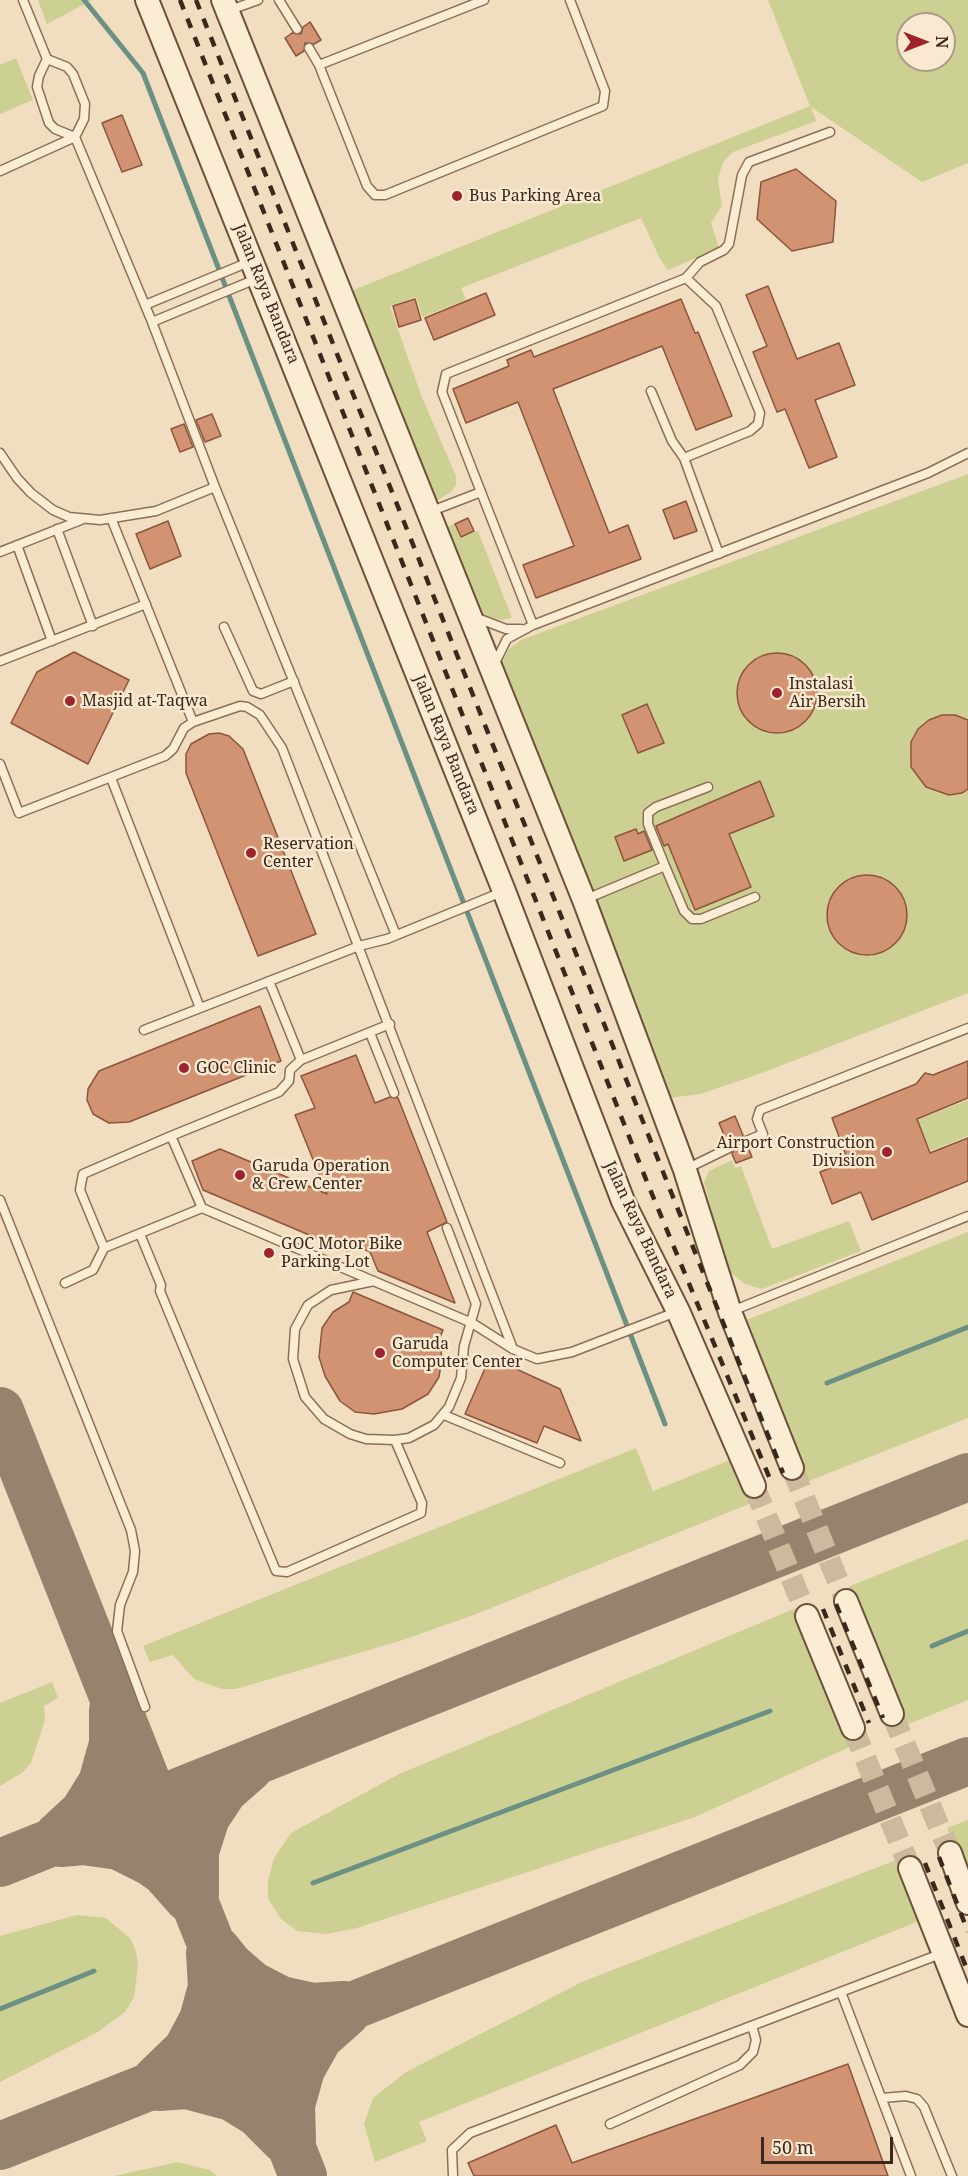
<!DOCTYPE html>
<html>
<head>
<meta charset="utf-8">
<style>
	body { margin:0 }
	#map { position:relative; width:968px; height:2176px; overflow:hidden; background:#f1dec0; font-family:"Noto Serif",serif }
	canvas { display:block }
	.north { position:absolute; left:896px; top:12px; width:60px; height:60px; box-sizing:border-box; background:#f8e9d0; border:2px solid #ac9c88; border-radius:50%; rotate:90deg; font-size:16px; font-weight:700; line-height:24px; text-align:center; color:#3a281c }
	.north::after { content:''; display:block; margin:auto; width:21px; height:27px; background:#9e232d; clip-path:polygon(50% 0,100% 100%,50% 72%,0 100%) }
	.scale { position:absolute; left:761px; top:2137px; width:132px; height:27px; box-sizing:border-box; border:3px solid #3a281c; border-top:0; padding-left:8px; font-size:18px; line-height:21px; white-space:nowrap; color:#3a281c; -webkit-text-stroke:4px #f8e9d0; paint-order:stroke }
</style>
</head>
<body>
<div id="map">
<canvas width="968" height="2176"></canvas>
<div class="north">N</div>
<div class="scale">50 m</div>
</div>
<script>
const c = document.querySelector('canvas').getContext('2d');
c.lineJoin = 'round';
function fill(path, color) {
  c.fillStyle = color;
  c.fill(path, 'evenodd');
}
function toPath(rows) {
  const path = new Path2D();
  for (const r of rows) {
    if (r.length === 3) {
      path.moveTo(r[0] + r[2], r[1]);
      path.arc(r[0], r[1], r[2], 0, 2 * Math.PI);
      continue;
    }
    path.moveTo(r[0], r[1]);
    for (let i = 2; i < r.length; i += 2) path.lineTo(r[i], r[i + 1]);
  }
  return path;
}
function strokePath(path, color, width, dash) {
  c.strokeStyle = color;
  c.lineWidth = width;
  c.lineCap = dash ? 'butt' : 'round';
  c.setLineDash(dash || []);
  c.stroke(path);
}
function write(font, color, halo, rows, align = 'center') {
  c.font = font + ' "Noto Serif",serif';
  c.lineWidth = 5;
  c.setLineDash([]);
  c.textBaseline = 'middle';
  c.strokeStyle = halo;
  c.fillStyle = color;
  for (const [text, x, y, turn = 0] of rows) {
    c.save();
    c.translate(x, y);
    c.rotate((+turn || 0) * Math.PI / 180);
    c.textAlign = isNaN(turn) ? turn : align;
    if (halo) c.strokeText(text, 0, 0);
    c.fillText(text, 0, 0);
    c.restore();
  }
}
fill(toPath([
	[38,0,92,0,47,24],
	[768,0,968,0,968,163,922,182,811,107,816,121,733,152,723,162,718,179,722,206,711,223,719,248,668,270,660,259,641,218,461,288,466,300,422,317,416,297,390,306,421,395,456,476,456,485,451,492,433,503,351,291,810,106],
	[908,24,944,24,944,60,908,60],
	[16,58,33,100,0,114,0,65],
	[968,474,968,993,762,1073,700,1094,670,1098,501,669,502,662,509,649,521,640],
	[454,524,460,538,478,531,512,618,501,620,479,616,445,527],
	[968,1100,968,1136,930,1151,922,1130,877,1148,874,1137],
	[732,1160,735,1168,741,1166,772,1249,849,1221,861,1251,762,1289,745,1284,735,1276,728,1271,704,1182,709,1171],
	[968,1232,968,1418,804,1483,742,1332,744,1321],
	[636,1448,653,1491,735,1458,754,1502,479,1613,403,1640,236,1689,222,1689,194,1679,173,1655,150,1662,143,1646],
	[968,1539,968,1700,906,1725,850,1586],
	[796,1608,854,1745,695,1817,357,1928,326,1934,297,1931,281,1919,268,1899,268,1881,274,1858,291,1833,399,1774],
	[52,1682,58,1698,44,1706,45,1720,31,1763,22,1773,0,1786,0,1703],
	[968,1820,968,1882,947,1828],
	[896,1860,919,1921,419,2122,427,2141,375,2162,364,2124,373,2098,406,2072,584,1981],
	[77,1915,106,1918,130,1938,136,1951,138,1965,134,1997,125,2012,98,2032,0,2082,0,1936],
	[178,2162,210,2170,217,2176,114,2176]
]), '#cdd093');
strokePath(toPath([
	[84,0,143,73,665,1424],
	[827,1383,968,1327],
	[932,1646,968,1631],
	[313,1883,770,1711],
	[0,2009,94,1971]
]), '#6a9184', 5);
strokePath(toPath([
	[0,1411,303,2176],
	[57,1837,84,1812,102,1783,113,1744,113,1710],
	[61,1843,83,1841,119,1846,151,1862,165,1872,188,1898],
	[0,1863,968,1477],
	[195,1895,195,1851,206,1817,224,1790,249,1768],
	[217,1950,229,1965,252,1985,281,2000,312,2007,344,2005],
	[156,2080,187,2050,203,2020,212,1987,210,1953],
	[159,2087,187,2085,232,2097,258,2113,285,2140],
	[292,2140,291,2105,301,2069,319,2037,346,2013],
	[0,2146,968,1761]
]), '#96836e', 48);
const building = toPath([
	[310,22,321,40,314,44,305,43,304,51,296,56,285,38,292,33,301,34,303,27,310,22],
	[122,115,142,165,122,172,102,123,122,115],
	[796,169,836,201,833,242,792,251,757,219,761,182,796,169],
	[768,286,797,359,839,343,855,385,815,400,837,457,809,468,785,409,777,412,753,352,767,346,746,295,768,286],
	[486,293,495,315,434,340,425,318,486,293],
	[415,299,421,320,399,327,393,306,415,299],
	[681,299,695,333,698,332,732,416,696,430,662,346,553,389,609,533,628,525,641,559,536,598,523,565,574,546,518,402,466,423,453,389,509,366,507,360,531,350,534,357,681,299],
	[212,414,221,436,205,442,196,420,212,414],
	[184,424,193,447,180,452,171,429,184,424],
	[686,501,697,531,674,539,663,510,686,501],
	[468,518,474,531,461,537,455,524,468,518],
	[168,521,181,556,150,569,136,534,168,521],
	[74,652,129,680,88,764,11,723,37,672,74,652],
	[777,693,40],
	[647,704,664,743,638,753,622,715,647,704],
	[942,715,955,715,968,720,968,789,962,793,949,795,926,787,911,767,911,742,918,729,929,720,942,715],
	[219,733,229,736,243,749,316,934,258,956,186,773,186,754,191,744,209,734,219,733],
	[760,781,774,816,729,834,751,887,695,910,668,844,664,846,656,826,760,781],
	[636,829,638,834,644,831,652,850,624,861,615,837,636,829],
	[867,915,40],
	[260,1006,281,1061,129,1122,109,1123,93,1114,87,1100,88,1089,99,1071,260,1006],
	[356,1055,375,1103,390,1097,398,1098,447,1222,427,1232,455,1303,378,1271,370,1252,357,1246,347,1251,203,1190,192,1161,220,1149,327,1194,295,1115,315,1108,301,1076,356,1055],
	[968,1061,968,1098,917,1119,930,1153,968,1138,968,1181,872,1220,861,1192,832,1204,820,1172,848,1161,832,1118,916,1084,925,1073,933,1075,968,1061],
	[735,1116,743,1135,740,1143,748,1147,752,1157,736,1163,732,1154,735,1146,727,1142,719,1123,735,1116],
	[353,1292,443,1330,439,1340,442,1358,439,1377,428,1394,402,1409,374,1414,355,1412,340,1401,325,1376,319,1357,322,1328,333,1312,349,1302,353,1292],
	[490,1357,560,1389,581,1441,544,1426,537,1443,465,1414,490,1357],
	[848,2064,888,2176,474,2176,468,2163,556,2125,572,2163,848,2064]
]);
fill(building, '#d29373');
strokePath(building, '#8c553b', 1.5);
strokePath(toPath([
	[792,1468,846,1601],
	[754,1486,807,1616],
	[892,1714,950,1853],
	[853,1728,910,1868]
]), '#ccba9f', 22, [22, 11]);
const lane = toPath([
	[23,0,47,59,39,76,37,87,49,123,55,129,75,137,152,322,215,487,396,935],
	[279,0,297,29],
	[484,0,319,65,367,186,375,195,385,195,603,106,605,91,570,0],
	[230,10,258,0],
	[309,48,319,65],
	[0,171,75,137,84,119,85,104,73,74,67,67,47,59],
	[145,305,249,262],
	[152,322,256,279],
	[651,391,672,441,684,458,719,554],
	[0,453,17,478,31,493,53,510,69,517,100,520,156,511,215,487],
	[684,458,750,431,758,424,760,413,716,306,686,278],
	[481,492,442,392,446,374,686,278,700,262,724,250,729,244,742,175,749,162,830,132],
	[429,512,481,492,533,625,928,473,968,453],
	[111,518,193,722],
	[57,529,93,626],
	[17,545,52,641],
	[0,552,81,520],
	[477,618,506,629,521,629],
	[224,627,253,691,261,694,294,681],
	[0,661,146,604],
	[494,665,507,639,533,625],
	[0,764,19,813,165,756,173,749,184,728,193,722,240,706,247,707,260,715,282,748,513,1349],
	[111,778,200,1008],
	[665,866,648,824,648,813,656,807,708,787],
	[586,899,665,866,684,911,692,919,701,919,755,897],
	[269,981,301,1060,290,1070,289,1081,279,1092,171,1136,202,1208,472,1323,513,1349,537,1359,572,1352,676,1312],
	[144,1030,359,946,387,939,502,892],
	[370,1033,394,1093],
	[301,1060,390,1024],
	[171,1136,83,1174,80,1190,104,1248,202,1208],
	[746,1141,763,1134,757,1119,760,1110,968,1028],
	[686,1169,729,1148],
	[0,1200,131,1530,135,1551,133,1572,120,1605,117,1631,145,1707],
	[140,1234,161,1285,160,1291,276,1571,287,1572,421,1513,422,1503,395,1440],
	[374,1281,331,1290,308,1305,295,1329,293,1359,305,1397,324,1419,350,1434,366,1439,395,1440,409,1438,434,1425,449,1407,461,1378,464,1346,476,1304,447,1228],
	[65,1283,93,1270,104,1248],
	[732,1311,968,1216],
	[444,1415,560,1463],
	[841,1992,911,2176],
	[882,2098,906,2096,917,2099,924,2107,952,2176],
	[610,2124,740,2065,753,2052,756,2040,752,2026],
	[453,2176,452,2150,470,2133,943,1953]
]);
const secondary = toPath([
	[147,0,504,891,623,1201,678,1311,754,1486],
	[223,0,584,900,685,1170,730,1312,792,1468],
	[846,1601,892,1714],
	[807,1616,853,1728],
	[950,1853,968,1903],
	[910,1868,968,2015]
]);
strokePath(lane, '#8b6f57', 11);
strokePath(secondary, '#6d503a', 26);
strokePath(lane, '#fbecd4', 8);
strokePath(secondary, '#fbecd4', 22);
strokePath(toPath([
	[180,0,647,1182,770,1479],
	[196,0,783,1473],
	[836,1604,883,1718],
	[823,1609,869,1723],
	[939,1857,968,1932],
	[925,1863,968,1972]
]), '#3a281c', 4.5, [10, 10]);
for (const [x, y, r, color] of [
	[457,196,6,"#9e232d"],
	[777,693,6,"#9e232d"],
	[70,701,6,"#9e232d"],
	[251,853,6,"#9e232d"],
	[184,1068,6,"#9e232d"],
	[887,1152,6,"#9e232d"],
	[240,1175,6,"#9e232d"],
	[269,1253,6,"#9e232d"],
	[380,1353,6,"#9e232d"]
]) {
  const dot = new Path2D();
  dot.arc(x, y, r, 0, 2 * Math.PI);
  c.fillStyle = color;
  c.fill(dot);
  strokePath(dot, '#f8e9d0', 2);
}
write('16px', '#3a281c', '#f8e9d0', [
	["Bus Parking Area",469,196],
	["Instalasi",789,684],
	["Air Bersih",789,702],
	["Masjid at-Taqwa",82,701],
	["Reservation",263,844],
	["Center",263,862],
	["GOC Clinic",196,1068],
	["Airport Construction",875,1143,"right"],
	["Division",875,1161,"right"],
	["Garuda Operation",252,1166],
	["& Crew Center",252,1184],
	["GOC Motor Bike",281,1244],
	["Parking Lot",281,1262],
	["Garuda",392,1344],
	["Computer Center",392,1362]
], 'left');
write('16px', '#3a281c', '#f8e9d0', [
	["Jalan Raya Bandara",266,294,68],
	["Jalan Raya Bandara",446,745,68],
	["Jalan Raya Bandara",640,1230,65]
]);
</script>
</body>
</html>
